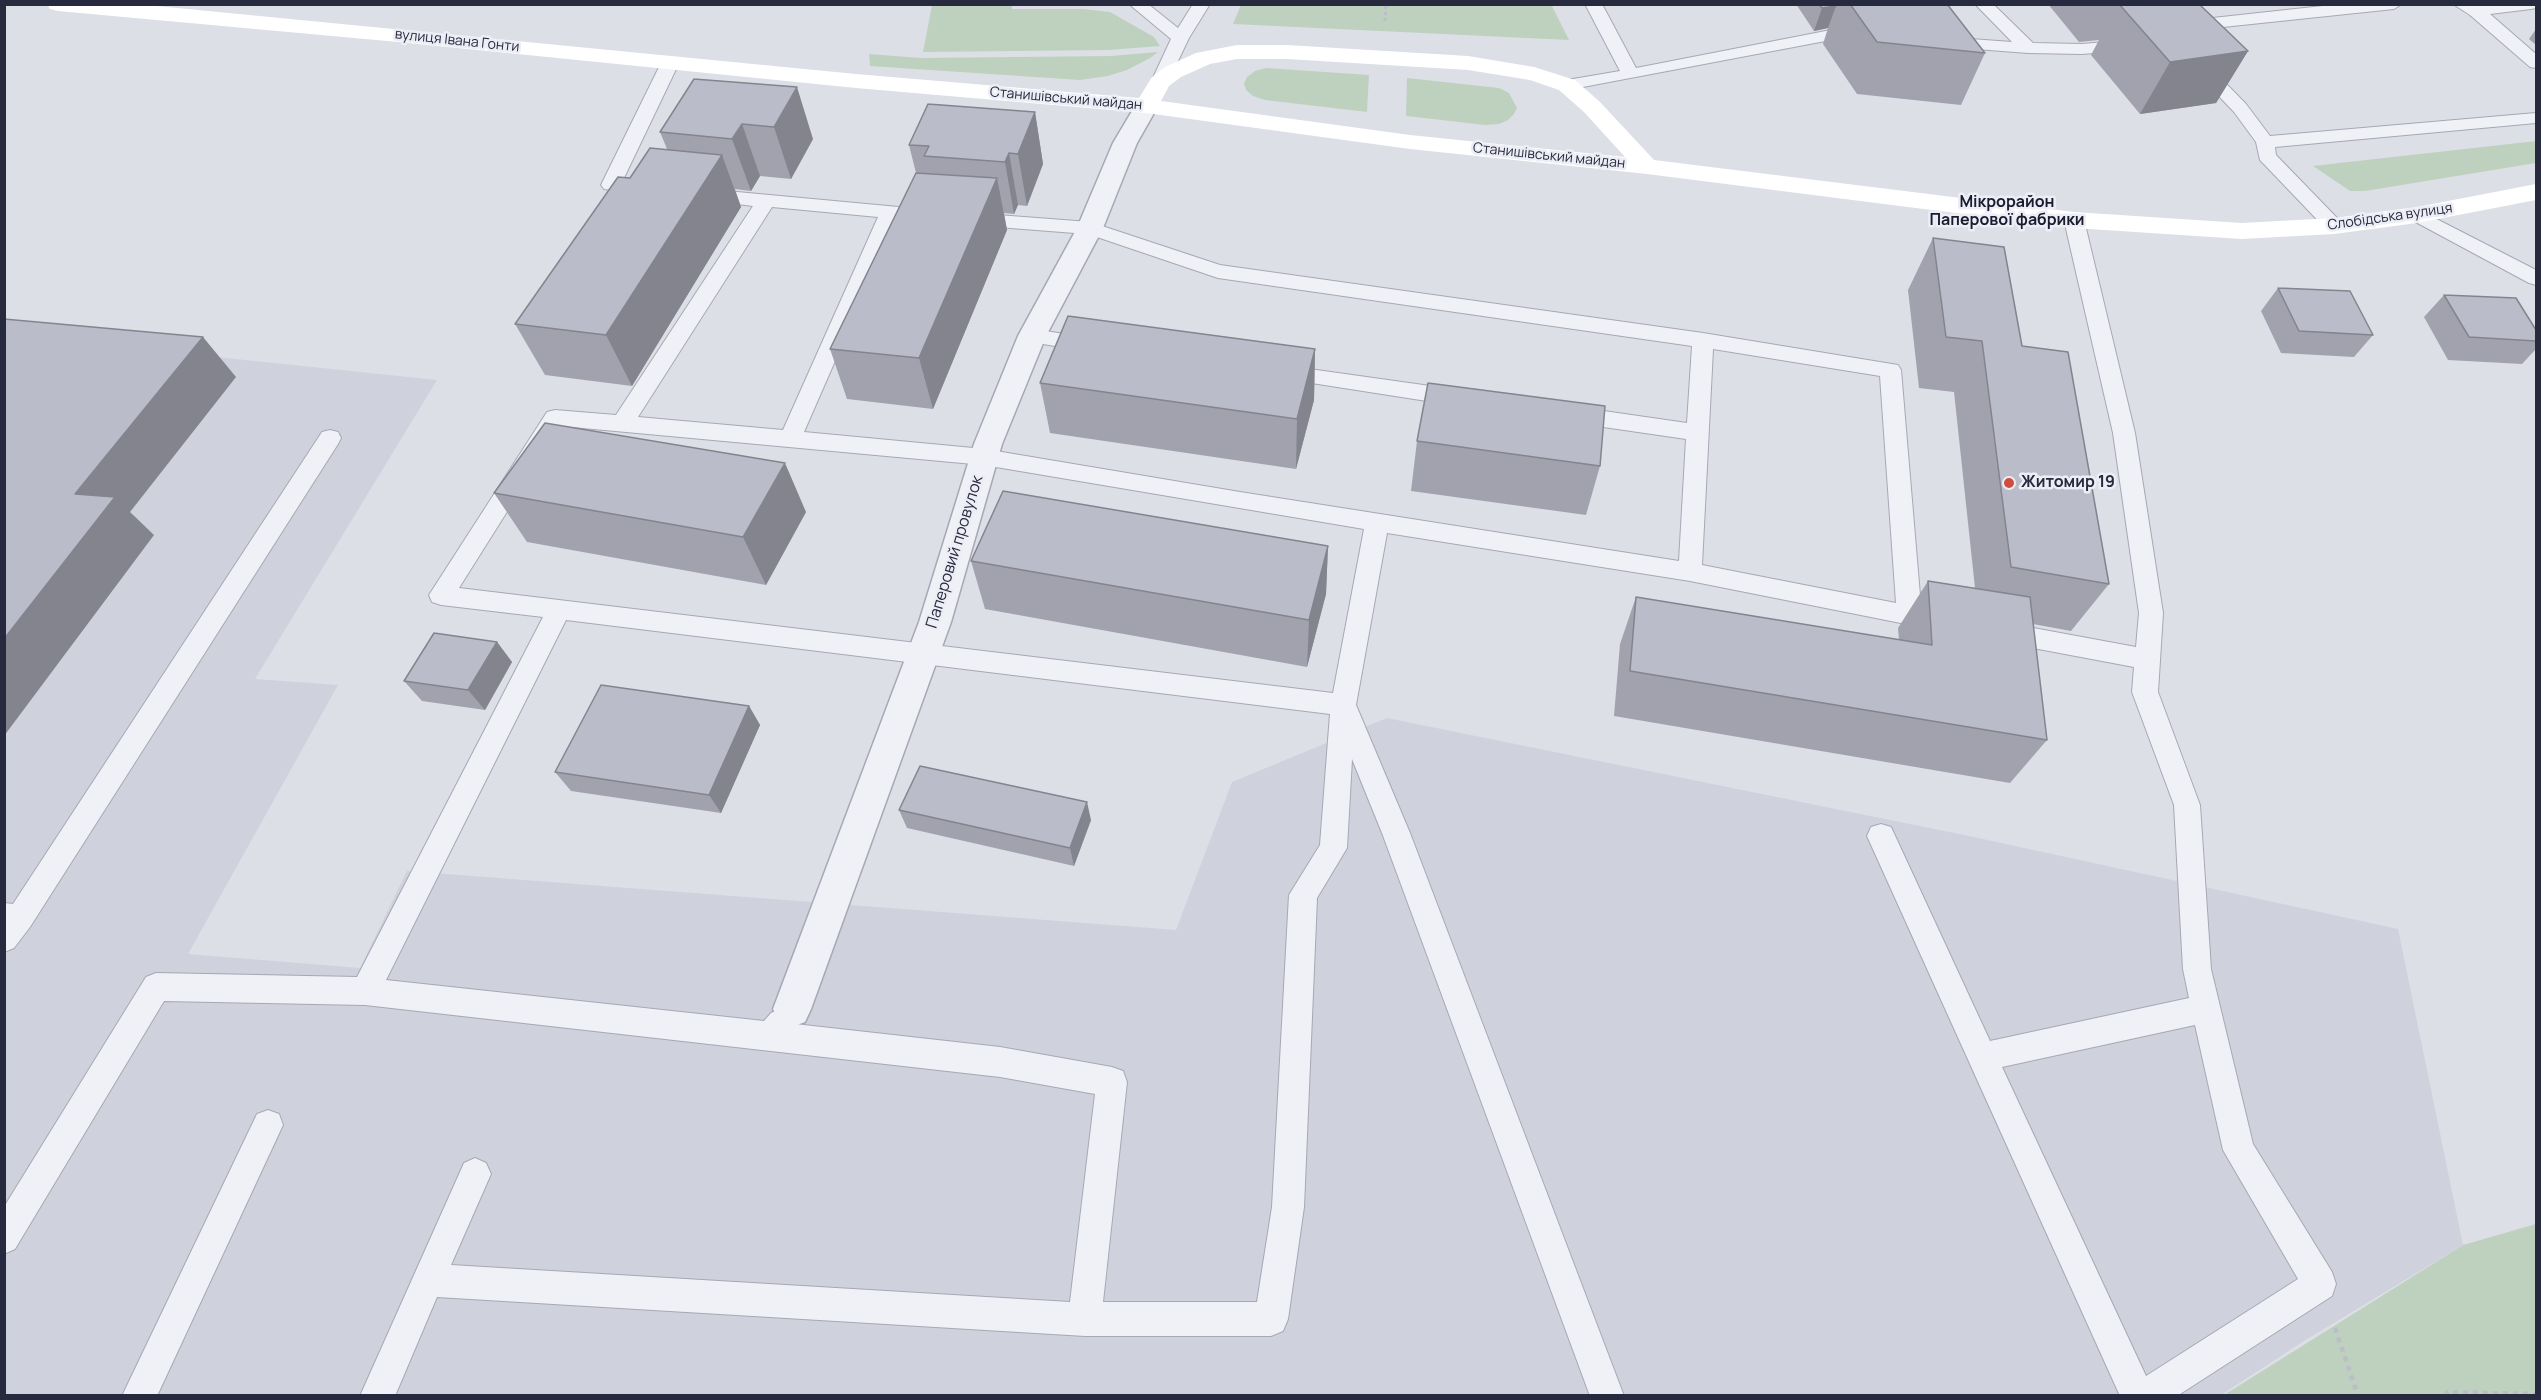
<!DOCTYPE html>
<html>
<head>
<meta charset="utf-8">
<style>
	body { margin:0 }
	#map { position:relative; width:2541px; height:1400px; overflow:hidden; background:#dddfe7; font-family:Manrope,sans-serif }
	canvas { display:block }
	.frame { position:absolute; inset:0; border:6px solid #27293e; pointer-events:none }
</style>
</head>
<body>
<div id="map">
<canvas width="2541" height="1400"></canvas>
<div class="frame"></div>
</div>
<script>
const c = document.querySelector('canvas').getContext('2d');
c.lineJoin = 'round';
function fill(path, color) {
  c.fillStyle = color;
  c.fill(path, 'evenodd');
}
function toPath(rows) {
  const path = new Path2D();
  for (const r of rows) {
    path.moveTo(r[0], r[1]);
    for (let i = 2; i < r.length; i += 2) path.lineTo(r[i], r[i + 1]);
  }
  return path;
}
function strokePath(path, color, width, dash) {
  c.strokeStyle = color;
  c.lineWidth = width;
  c.lineCap = dash ? 'butt' : 'round';
  c.setLineDash(dash || []);
  c.stroke(path);
}
function write(font, color, halo, rows, align = 'center') {
  c.font = font + ' Manrope,sans-serif';
  c.lineWidth = 5;
  c.setLineDash([]);
  c.textBaseline = 'middle';
  c.strokeStyle = halo;
  c.fillStyle = color;
  for (const [text, x, y, turn = 0] of rows) {
    c.save();
    c.translate(x, y);
    c.rotate((+turn || 0) * Math.PI / 180);
    c.textAlign = isNaN(turn) ? turn : align;
    if (halo) c.strokeText(text, 0, 0);
    c.fillText(text, 0, 0);
    c.restore();
  }
}
fill(toPath([
	[5,335,437,380,255,679,338,685,188,954,360,968,407,871,1176,930,1232,782,1387,718,1969,836,2398,929,2463,1245,2304,1341,2221,1395,5,1396]
]), '#cfd1dc');
fill(toPath([
	[1551,4,1569,40,1233,24,1241,5],
	[932,5,1012,4,1012,9,1084,9,1110,12,1154,37,1160,46,1109,50,923,52],
	[1158,52,1150,58,1127,70,1108,76,1080,80,870,66,869,54,921,58,1111,56],
	[1266,68,1369,75,1367,112,1265,100,1253,96,1246,90,1244,84,1247,77,1255,71],
	[1407,78,1499,88,1509,93,1517,108,1514,114,1508,120,1499,124,1485,125,1406,116],
	[2536,141,2536,163,2365,191,2350,191,2313,166],
	[2536,1224,2536,1395,2224,1395,2463,1245]
]), '#bed1be');
const lane = toPath([
	[1129,4,1148,4,1178,28,1193,4,1210,4,1189,38,1166,86,1154,86,1151,82,1171,39,1129,4],
	[1585,4,1602,4,1636,68,1836,29,1859,31,1865,32,1868,36,1865,40,1859,41,1836,39,1567,90,1561,89,1558,85,1561,81,1620,71,1585,4],
	[1975,4,1993,4,2033,43,2082,44,2129,40,2135,41,2138,45,2135,49,2129,50,2082,54,2028,53,1937,46,1934,42,1937,38,1943,37,2012,42,1975,4],
	[2341,4,2402,4,2394,9,2185,31,2179,30,2176,26,2179,22,2185,21,2341,4],
	[2453,4,2536,4,2536,8,2531,9,2490,14,2536,54,2536,68,2530,67,2470,15,2453,4],
	[670,58,676,59,679,63,623,180,647,183,654,185,657,189,654,193,647,195,604,189,601,185,661,63,664,59,670,58],
	[2200,62,2206,63,2246,104,2270,136,2536,113,2536,123,2275,147,2276,155,2341,222,2344,226,2341,230,2334,232,2327,230,2260,160,2256,142,2234,112,2191,67,2194,63,2200,62],
	[705,189,931,210,938,212,941,216,938,220,931,222,897,219,804,432,984,449,1240,492,1679,561,1686,439,1569,422,1561,420,1558,414,1561,408,1569,406,1687,423,1692,346,1218,278,1088,234,971,225,964,223,961,219,964,215,971,213,1090,222,1220,265,1703,333,1898,365,1901,370,1921,607,1950,614,1953,621,1950,628,1941,631,1690,581,1387,533,1356,705,1410,833,1624,1396,1590,1396,1382,833,1352,759,1347,848,1317,898,1304,1207,1288,1319,1283,1331,1271,1336,1085,1336,437,1297,395,1396,360,1396,464,1163,475,1158,486,1163,491,1174,451,1265,1070,1302,1095,1094,1000,1077,365,1005,164,1001,15,1249,4,1254,4,1207,146,977,156,973,357,977,543,617,441,605,432,602,429,595,547,412,555,410,616,415,753,206,698,199,695,195,698,191,705,189],
	[772,207,878,217,783,430,638,417,772,207],
	[1713,349,1880,376,1896,603,1702,565,1713,349],
	[561,426,984,465,1364,529,1333,693,459,588,561,426],
	[566,620,1330,714,1320,845,1289,895,1272,1207,1257,1302,1103,1302,1127,1082,1123,1071,1112,1067,1000,1047,795,1024,791,1013,781,1009,771,1013,764,1021,386,980,566,620],
	[2417,209,2536,270,2536,285,2529,283,2410,219,2407,215,2410,211,2417,209],
	[2074,214,2081,216,2084,220,2135,433,2163,613,2158,692,2200,805,2211,969,2253,1144,2332,1272,2336,1284,2332,1296,2177,1396,2120,1396,1867,836,1871,827,1881,824,1891,827,1990,1041,2189,998,2183,969,2174,805,2132,692,2134,667,2001,642,1992,639,1989,632,1992,625,2001,622,2136,647,2139,613,2113,433,2064,220,2067,216,2074,214],
	[2195,1025,2223,1150,2298,1279,2146,1376,2002,1067,2195,1025],
	[1032,329,1091,338,1098,340,1102,345,1098,350,1091,352,1025,341,1022,336,1025,331,1032,329],
	[1281,365,1459,390,1467,393,1470,398,1467,403,1459,406,1273,377,1270,372,1273,367,1281,365],
	[330,430,338,432,341,438,338,444,30,927,14,948,4,952,4,903,13,904,322,432,330,430],
	[268,1110,279,1114,283,1125,157,1396,122,1396,257,1114,268,1110]
]);
const street = toPath([
	[1146,99,1154,101,1158,106,1137,143,1103,228,1046,336,1002,444,951,622,811,1009,805,1022,792,1027,779,1022,773,1009,919,622,974,444,1018,336,1077,228,1113,143,1138,101,1146,99]
]);
strokePath(lane, '#a6a8b4', 2);
strokePath(street, '#a6a8b4', 3);
strokePath(toPath([
	[1385,21,1386,4]
]), '#bcbdc6', 3, [3, 3]);
strokePath(toPath([
	[2335,1328,2358,1396],
	[2446,1396,2447,1392,2536,1394]
]), '#bcbdc6', 4.5, [5, 5]);
fill(lane, '#f0f1f6');
fill(street, '#f0f1f6');
fill(toPath([
	[47,4,136,4,856,74,1139,98,1152,77,1165,67,1196,53,1237,45,1287,45,1468,56,1534,67,1575,80,1600,102,1654,160,2074,212,2242,223,2334,218,2417,207,2536,184,2536,200,2417,223,2334,234,2242,239,2074,228,1647,174,1410,149,1146,113,856,88,398,42,58,11,50,9,47,4],
	[1237,59,1287,59,1468,70,1530,80,1559,90,1584,112,1625,157,1410,135,1161,101,1169,86,1181,77,1210,64,1237,59]
]), '#fff');
fill(toPath([
	[1796,4,1947,4,1985,53,1961,105,1857,94,1823,44,1828,28,1814,31],
	[2048,4,2199,4,2248,51,2216,103,2140,114,2091,55,2099,40,2079,42],
	[2536,29,2536,45,2529,39],
	[694,79,813,139,791,179,760,176,751,191,735,189,741,207,632,386,545,375,515,324,630,178,667,149,660,132],
	[1035,112,1043,164,1027,206,1018,205,1014,214,1004,213,1007,230,933,409,847,399,830,349,916,173,909,145],
	[1933,238,2022,346,2109,584,2071,631,2033,624,2047,740,2010,783,1614,716,1620,644,1636,597,1899,640,1898,628,1928,581,1975,588,1954,392,1919,388,1908,290],
	[2278,288,2373,335,2354,357,2281,353,2261,311],
	[2444,295,2536,330,2536,349,2522,364,2448,360,2424,317],
	[1315,349,1314,400,1296,469,1050,433,1040,383],
	[1417,441,1600,466,1586,515,1411,491],
	[494,493,806,512,766,585,527,542],
	[1328,546,1326,594,1307,667,985,609,971,561],
	[497,642,512,662,485,710,422,701,404,681],
	[749,706,760,725,721,813,571,791,555,772],
	[899,810,1091,820,1074,866,907,828]
]), '#a1a2ae');
fill(toPath([
	[1836,6,1828,28,1814,31,1822,8],
	[2248,51,2216,103,2140,114,2170,62],
	[797,87,813,139,791,179,774,127],
	[1035,112,1043,164,1027,206,1018,154],
	[742,124,760,176,751,191,732,139],
	[1009,153,1018,205,1014,214,1005,162],
	[722,155,741,207,632,386,606,335],
	[997,178,1007,230,933,409,919,358],
	[203,337,236,377,130,512,154,535,4,736,4,639,75,494],
	[1315,349,1314,400,1296,469,1297,419],
	[785,463,806,512,766,585,743,537],
	[1328,546,1326,594,1307,667,1309,620],
	[497,642,512,662,485,710,468,690],
	[749,706,760,725,721,813,709,795],
	[1087,802,1091,820,1074,866,1070,848]
]), '#83848d');
const building = toPath([
	[1819,4,1836,4,1836,6,1822,8,1819,4],
	[1850,4,1947,4,1985,53,1877,42,1850,4],
	[2119,4,2199,4,2248,51,2170,62,2119,4],
	[694,79,797,87,774,127,742,124,732,139,660,132,694,79],
	[928,104,1035,112,1018,154,1009,153,1005,162,924,156,929,146,909,145,928,104],
	[650,148,722,155,606,335,515,324,618,177,630,178,650,148],
	[916,173,997,178,919,358,830,349,916,173],
	[1933,238,2004,247,2022,346,2068,352,2109,584,2011,567,1982,341,1946,337,1933,238],
	[2278,288,2350,291,2373,335,2299,331,2278,288],
	[2444,295,2516,298,2536,330,2536,341,2469,337,2444,295],
	[1068,316,1315,349,1297,419,1040,383,1068,316],
	[4,319,203,337,75,494,115,497,4,639,4,319],
	[1428,383,1605,406,1600,466,1417,441,1428,383],
	[545,423,785,463,743,537,494,493,545,423],
	[1003,491,1328,546,1309,620,971,561,1003,491],
	[1928,581,2030,597,2047,740,1630,671,1636,597,1932,645,1928,581],
	[434,633,497,642,468,690,404,681,434,633],
	[601,685,749,706,709,795,555,772,601,685],
	[920,766,1087,802,1070,848,899,810,920,766]
]);
fill(building, '#bbbcca');
strokePath(building, '#83848d', 1.5);
for (const [x, y, r, color] of [
	[2009,483,6,"#d04e3f"]
]) {
  const dot = new Path2D();
  dot.arc(x, y, r, 0, 2 * Math.PI);
  c.fillStyle = color;
  c.fill(dot);
  strokePath(dot, '#edeef5', 2);
}
write('14px', '#27293e', '#edeef5', [
	["вулиця Івана Гонти",457,41,6],
	["Станишівський майдан",1066,99,5],
	["Станишівський майдан",1549,156,6],
	["Слобідська вулиця",2390,217,-8]
]);
write('bold 16px', '#191b2f', '#edeef5', [
	["Мікрорайон",2007,203],
	["Паперової фабрики",2007,221]
]);
write('bold 16px', '#27293e', '#edeef5', [
	["Житомир 19",2021,483]
], 'left');
write('16px', '#27293e', '#edeef5', [
	["Паперовий провулок",955,552,-73]
]);
</script>
</body>
</html>
